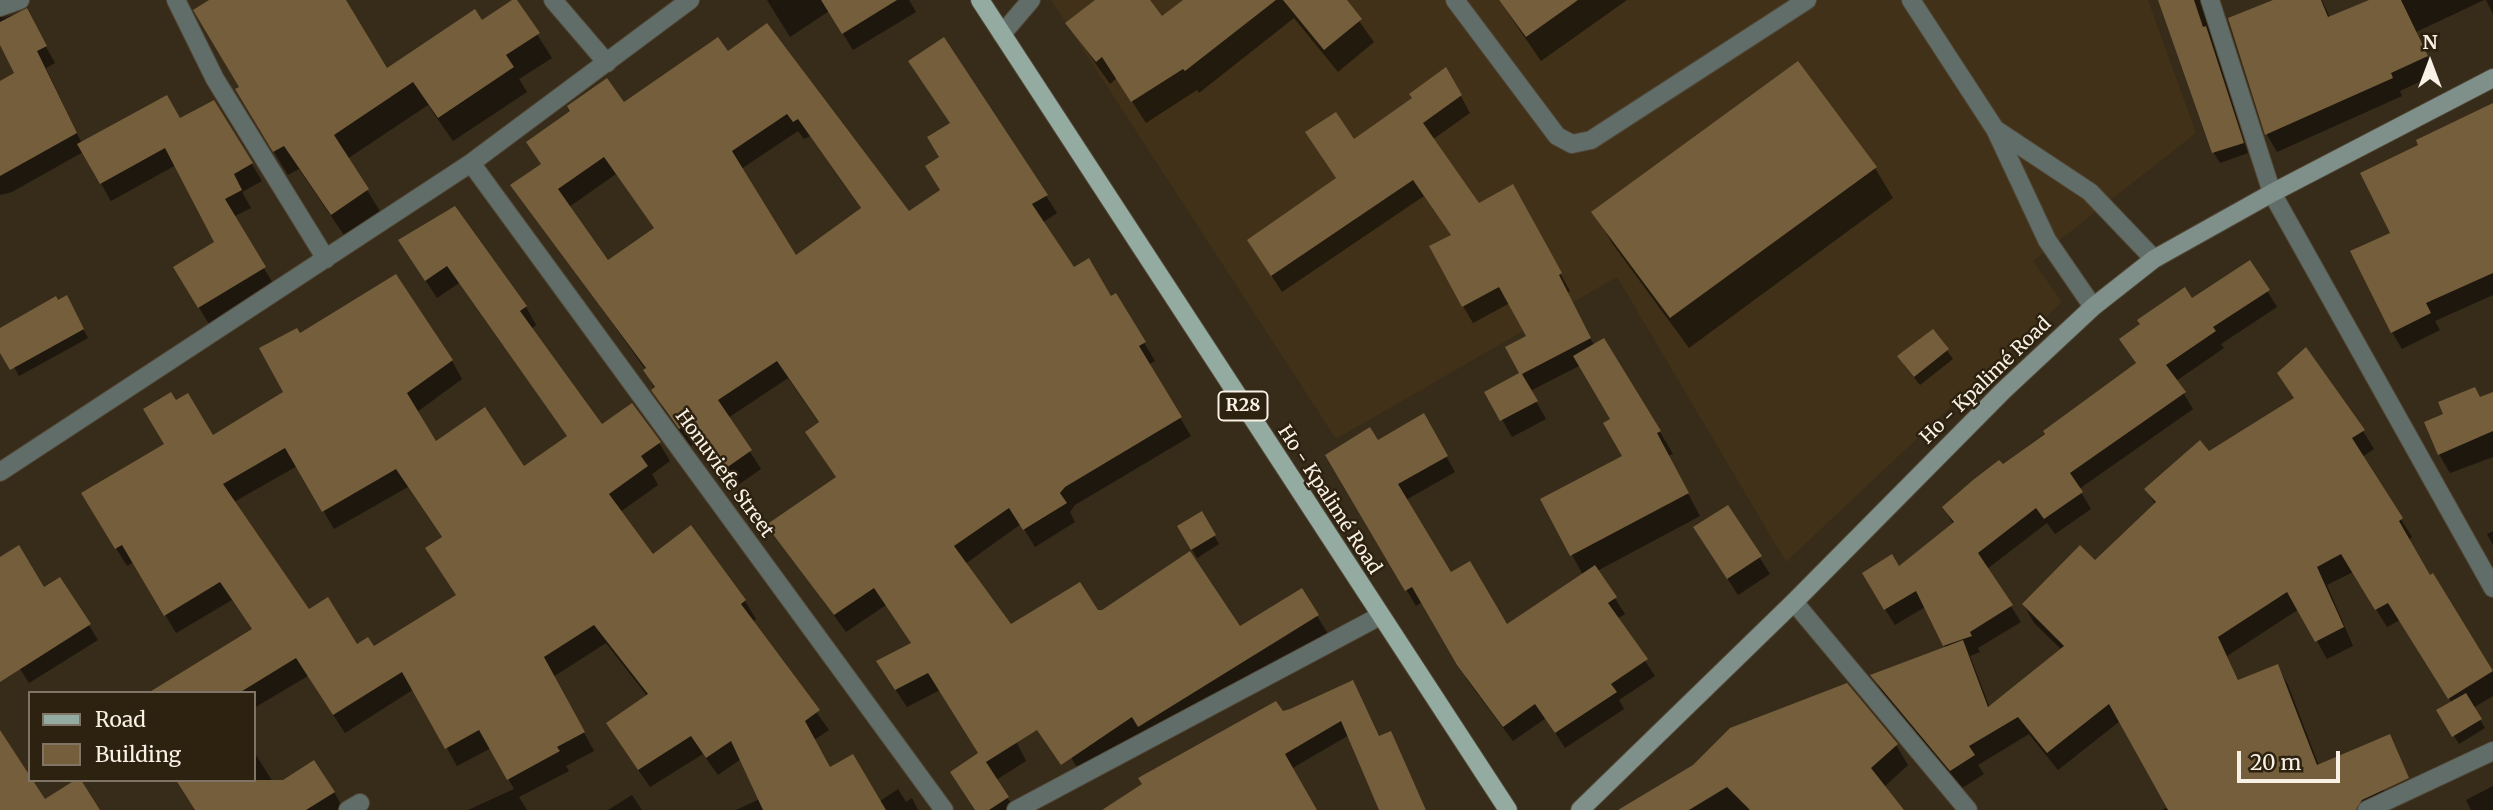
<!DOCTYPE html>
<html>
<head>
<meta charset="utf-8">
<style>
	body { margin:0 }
	#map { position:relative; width:2493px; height:810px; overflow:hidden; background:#372b19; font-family:Merriweather,serif }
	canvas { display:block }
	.legend { position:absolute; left:28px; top:691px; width:228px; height:91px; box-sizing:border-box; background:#2d210f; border:2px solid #7f7465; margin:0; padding:9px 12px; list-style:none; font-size:21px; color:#f9f1e6 }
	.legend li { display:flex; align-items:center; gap:14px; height:35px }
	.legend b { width:35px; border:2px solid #7f7465 }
	.north { position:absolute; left:2395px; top:28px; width:70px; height:70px; -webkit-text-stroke:5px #2d210f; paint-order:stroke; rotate:0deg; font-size:19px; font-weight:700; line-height:28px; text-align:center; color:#f9f1e6 }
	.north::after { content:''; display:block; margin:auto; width:24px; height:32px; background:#f9f1e6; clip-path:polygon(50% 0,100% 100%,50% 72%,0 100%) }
	.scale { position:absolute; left:2237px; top:751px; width:103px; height:32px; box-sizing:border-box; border:4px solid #f9f1e6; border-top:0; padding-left:9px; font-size:21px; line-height:24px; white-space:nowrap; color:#f9f1e6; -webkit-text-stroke:5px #2d210f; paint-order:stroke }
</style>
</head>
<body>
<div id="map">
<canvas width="2493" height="810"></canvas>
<ul class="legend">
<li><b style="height:9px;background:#94aba2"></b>Road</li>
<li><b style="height:19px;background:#755e3b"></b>Building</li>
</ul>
<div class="north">N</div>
<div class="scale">20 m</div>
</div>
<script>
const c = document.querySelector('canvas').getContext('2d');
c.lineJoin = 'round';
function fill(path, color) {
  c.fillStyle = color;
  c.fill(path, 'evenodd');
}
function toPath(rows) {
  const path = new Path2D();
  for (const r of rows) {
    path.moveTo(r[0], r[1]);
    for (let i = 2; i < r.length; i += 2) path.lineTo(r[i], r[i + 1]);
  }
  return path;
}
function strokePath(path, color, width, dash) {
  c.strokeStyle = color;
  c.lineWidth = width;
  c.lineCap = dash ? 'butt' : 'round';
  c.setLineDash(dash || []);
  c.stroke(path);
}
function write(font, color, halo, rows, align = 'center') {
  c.font = font + ' Merriweather,serif';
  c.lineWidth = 5;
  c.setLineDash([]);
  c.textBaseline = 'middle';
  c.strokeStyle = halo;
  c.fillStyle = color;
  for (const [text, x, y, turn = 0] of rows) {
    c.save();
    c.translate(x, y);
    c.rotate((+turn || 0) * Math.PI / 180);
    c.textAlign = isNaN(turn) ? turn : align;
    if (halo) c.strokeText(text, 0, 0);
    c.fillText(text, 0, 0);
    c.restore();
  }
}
fill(toPath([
	[1051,0,2148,0,2196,133,2033,261,2062,302,1786,562,1617,277,1336,439]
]), '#413118');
fill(toPath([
	[0,0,25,7,0,19,26,11,55,63,46,68,82,144,180,120,214,102,262,181,242,192,251,208,233,217,274,285,209,324,175,268,217,243,176,165,111,201,83,152,12,192,0,195,0,83,16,73,0,42],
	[213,0,344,0,386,71,482,22,515,0,552,58,519,79,527,92,453,141,428,105,347,159,382,214,346,238,299,169,288,175,251,114],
	[767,0,909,0,916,12,853,50,829,11,790,37],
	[1097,0,1147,0,1162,18,1185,0,1344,0,1374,42,1338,72,1294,18,1199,93,1197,90,1146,123,1117,78,1110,84,1067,23],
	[1499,0,1627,0,1541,61],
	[2161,0,2201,0,2248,153,2220,163,2214,153],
	[2278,0,2322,0,2330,18,2374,0,2484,0,2416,32,2436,74,2400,91,2402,96,2277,152,2267,135,2230,19],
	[2486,0,2493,0,2493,14],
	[727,53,908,213,941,191,941,158,951,124,921,79,1046,196,1057,213,1042,223,1073,270,1111,298,1115,295,1155,361,1148,365,1191,436,1075,505,1070,512,1075,522,1035,547,1021,524,965,564,1011,627,1097,612,1240,628,1317,616,1328,634,1150,744,1083,776,1040,711,1010,729,1026,761,996,780,1015,810,976,810,979,754,940,690,907,707,889,680,912,644,886,605,846,632,769,526,837,478,807,433,820,424,788,378,728,418,761,469,731,490,697,442,691,446,663,408,646,370,513,185,624,105],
	[798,131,804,139,810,136,862,210,795,257,741,169],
	[616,174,655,229,608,262,569,207],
	[1446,69,1470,113,1432,140,1478,205,1512,186,1570,291,1567,293,1594,345,1660,432,1673,454,1668,456,1700,516,1597,571,1625,614,1617,619,1655,676,1619,700,1624,709,1565,748,1546,718,1513,741,1468,681,1422,602,1416,606,1327,455,1378,442,1423,416,1455,472,1406,500,1450,575,1507,626,1583,575,1542,500,1625,456,1612,420,1581,365,1530,391,1546,419,1512,437,1487,393,1521,374,1528,336,1510,303,1473,323,1463,306,1452,236,1424,196,1282,292,1249,241,1337,180,1354,141,1414,99],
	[2493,105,2493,295,2435,321,2440,330,2402,349,2392,332,2392,233,2420,145],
	[1875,168,1893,198,1689,348,1612,243,1594,212],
	[400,241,526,307,536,325,531,329,601,427,659,443,670,461,652,474,658,485,620,512,653,556,745,601,756,619,752,622,829,730,814,740,830,769,879,802,898,789,906,802,912,798,918,810,736,810,760,799,741,759,718,775,703,754,650,787,619,742,648,697,606,643,553,677,594,751,566,766,569,771,519,797,527,810,468,810,514,789,491,748,457,766,414,689,345,733,308,676,254,708,254,693,151,693,253,630,232,600,176,633,134,562,127,566,94,512,285,392,300,336,452,361,462,379,417,412,436,443,524,468,568,437,459,283,437,298],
	[297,466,334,529,408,487,443,539,457,597,373,649,357,646,308,612,234,502],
	[2249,262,2277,307,2221,344,2224,348,2176,381,2193,409,2079,489,2091,509,2055,534,2047,523,1987,569,2021,622,1978,648,1980,652,1970,656,1990,708,2062,650,2034,623,2024,605,2095,562,2156,505,2146,489,2295,399,2279,373,2363,431,2374,449,2362,457,2412,537,2408,540,2429,577,2433,575,2493,671,2493,696,2473,708,2485,728,2459,744,2439,711,2452,703,2400,620,2387,627,2353,572,2327,585,2353,646,2327,659,2299,609,2227,656,2239,682,2278,667,2288,685,2319,766,2359,749,2394,808,2162,810,2168,807,2120,721,2058,770,2029,734,1978,765,1984,774,1962,788,1883,693,1872,676,1946,648,1925,607,1895,625,1873,590,1954,525,1944,508,2137,365,2121,339,2192,300],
	[66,298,88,338,19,376,0,341,0,330],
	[1933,331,1953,359,1920,385,1904,365],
	[2493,394,2493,457,2450,473,2439,454,2480,399],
	[1728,508,1770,574,1738,595,1706,545],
	[1201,514,1219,544,1197,558,1179,527],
	[2493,531,2493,545,2487,534],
	[0,560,44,589,60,579,98,640,29,683,0,637],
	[1352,683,1379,738,1391,733,1426,810,1381,810,1349,735,1291,769,1315,810,1106,810,1282,713],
	[1896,745,1908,765,1884,787,1901,810,1621,810],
	[254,752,276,787,334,792,344,810,193,810,254,780],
	[2493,786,2493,810,2471,810,2466,800],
	[632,795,642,810,608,810]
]), '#0007');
fill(toPath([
	[209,0,346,0,387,68,475,9,482,20,512,0,517,0,540,33,506,55,514,67,438,118,413,82,334,135,369,189,331,215,284,146,273,152,235,89,239,87,193,10],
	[821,0,897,0,842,34],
	[1095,0,1150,0,1162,16,1183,0,1276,0,1185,71,1183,69,1131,102,1102,57,1096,62,1065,23],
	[1283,0,1347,0,1362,19,1324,50],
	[1499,0,1578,0,1526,37],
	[2158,0,2194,0,2203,27,2206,26,2244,143,2212,153],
	[2273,0,2321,0,2328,17,2369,0,2401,0,2428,56,2391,73,2393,78,2265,135,2228,18],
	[27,8,47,46,37,51,77,133,0,176,0,81,14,73,0,45,0,22],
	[767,23,909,211,940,190,925,166,939,157,927,137,950,123,908,61,944,37,1048,195,1032,204,1074,267,1089,258,1111,296,1116,293,1146,342,1139,346,1182,417,1065,487,1060,493,1067,503,1023,530,1009,508,954,546,1011,624,1080,582,1098,610,1102,610,1190,551,1240,626,1302,588,1319,615,1138,727,1132,717,1061,765,1037,730,986,762,1009,797,989,810,975,810,950,772,978,753,928,673,895,690,876,661,911,643,874,588,834,615,766,525,836,477,805,432,819,422,777,361,718,400,752,450,719,473,685,425,679,429,651,390,655,387,643,370,646,368,510,185,541,164,526,142,570,111,567,106,607,78,624,102,718,37,728,51],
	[787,114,793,122,798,119,861,208,796,255,732,151],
	[604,157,654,228,608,260,558,189],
	[1798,61,1877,167,1670,318,1591,212],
	[1446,67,1462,95,1423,123,1479,203,1513,184,1562,273,1559,275,1591,338,1522,374,1538,401,1500,421,1484,392,1519,373,1505,347,1526,336,1499,287,1462,307,1429,246,1451,235,1413,180,1271,276,1247,240,1336,178,1305,132,1336,112,1354,139,1412,98,1409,94],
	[167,95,180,118,214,100,253,163,234,174,242,190,225,199,266,267,198,308,173,267,214,242,165,148,100,184,77,144],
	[2493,103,2493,273,2426,303,2431,313,2391,333,2350,251,2390,233,2360,173,2418,145,2416,140],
	[455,206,527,306,520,311,602,424,632,403,661,442,641,456,648,466,609,494,653,554,691,525,746,600,741,604,820,710,805,721,830,767,853,754,886,810,763,810,731,741,706,758,691,736,638,770,606,723,648,694,594,625,544,657,585,732,557,747,560,751,507,780,479,730,445,749,402,672,333,715,296,658,239,693,148,693,252,629,220,582,164,616,122,545,115,549,81,493,164,444,143,409,171,392,176,400,188,393,213,435,283,392,259,348,297,328,300,333,396,274,453,360,407,393,436,441,485,407,524,466,567,436,447,266,425,281,398,240],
	[285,448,322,512,396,469,442,537,425,548,456,595,374,646,368,637,357,644,328,597,309,609,223,484],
	[2250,260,2270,290,2213,327,2216,331,2166,365,2186,392,2070,473,2083,492,2044,519,2036,508,1978,553,2013,605,1970,632,1972,636,1943,646,1916,591,1884,610,1862,573,1892,554,1899,566,1954,522,1942,507,1973,480,1999,460,2003,464,2045,434,2043,431,2136,363,2119,339,2140,324,2137,320,2185,287,2192,298],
	[67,295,84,329,10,370,0,353,0,328,56,296,58,300],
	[1933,329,1949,349,1914,377,1897,356],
	[1604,338,1661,431,1657,433,1689,493,1570,556,1540,499,1622,456,1603,423,1610,419,1573,356],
	[2306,347,2365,430,2352,438,2403,518,2399,521,2430,575,2433,573,2493,671,2448,699,2388,603,2375,610,2341,554,2317,567,2344,627,2315,642,2287,592,2218,637,2238,680,2278,664,2317,765,2390,734,2409,778,2362,800,2356,810,2168,810,2109,704,2047,753,2018,717,1969,746,1975,755,1950,771,1870,675,1963,640,1988,707,2064,646,2022,604,2080,545,2095,560,2156,502,2144,489,2200,440,2209,451,2294,398,2277,373],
	[2475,387,2480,397,2493,392,2493,431,2438,455,2424,422,2443,414,2438,402],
	[1424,413,1448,456,1398,484,1451,572,1470,561,1507,624,1595,565,1617,597,1608,603,1648,659,1611,684,1617,692,1555,733,1535,704,1503,727,1457,665,1412,587,1405,591,1325,455,1370,427,1378,440],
	[1728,505,1762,556,1727,579,1693,527],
	[1202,511,1216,535,1191,550,1177,526],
	[19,545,44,587,60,577,91,624,0,682,0,557],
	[1353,680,1379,736,1391,731,1426,810,1379,810,1341,721,1285,754,1317,810,1102,810,1142,784,1138,778,1276,701,1283,711,1290,709],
	[1847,683,1898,744,1871,768,1904,810,1750,810,1727,787,1689,810,1618,810,1693,765,1730,728],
	[2466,693,2482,719,2452,737,2436,710],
	[0,730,45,799,75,780,81,780,100,810,0,810],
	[314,760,335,792,306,810,195,810,176,780,283,780]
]), '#755e3b');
const lane = toPath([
	[1455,0,1557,136,1572,144,1591,140,1807,0],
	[1911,0,1995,129,2047,240,2093,307],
	[1002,34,1031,0],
	[1995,129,2090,192,2154,259]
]);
const street = toPath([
	[176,0,215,79,326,259],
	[553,0,607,63],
	[2210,0,2272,193,2493,588],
	[0,7,20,0],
	[471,163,944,810],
	[0,472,471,163,690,0],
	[1794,602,1968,810],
	[348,810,360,803],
	[1016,810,1380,616],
	[2367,810,2493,751]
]);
const secondary = toPath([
	[1580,810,1794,602,2004,390,2093,307,2154,259,2272,193,2493,78]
]);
const primary = toPath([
	[980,0,1508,810]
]);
strokePath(lane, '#524736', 20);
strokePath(street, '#524736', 20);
strokePath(secondary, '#524736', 20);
strokePath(primary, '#524736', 20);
strokePath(lane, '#616d68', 18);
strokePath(street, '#616d68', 18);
strokePath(secondary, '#7e9089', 18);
strokePath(primary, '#94aba2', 18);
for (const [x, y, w] of [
	[1243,406,49]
]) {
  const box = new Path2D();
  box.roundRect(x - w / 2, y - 14.5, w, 29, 5);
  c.fillStyle = '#2d210f';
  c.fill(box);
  strokePath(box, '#f9f1e6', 2);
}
write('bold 18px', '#f9f1e6', null, [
	["R28",1243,406]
]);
write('19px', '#f9f1e6', '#2d210f', [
	["Ho - Kpalimé Road",1986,381,-44],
	["Honuviefe Street",724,474,54],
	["Ho - Kpalimé Road",1329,500,57]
]);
</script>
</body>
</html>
